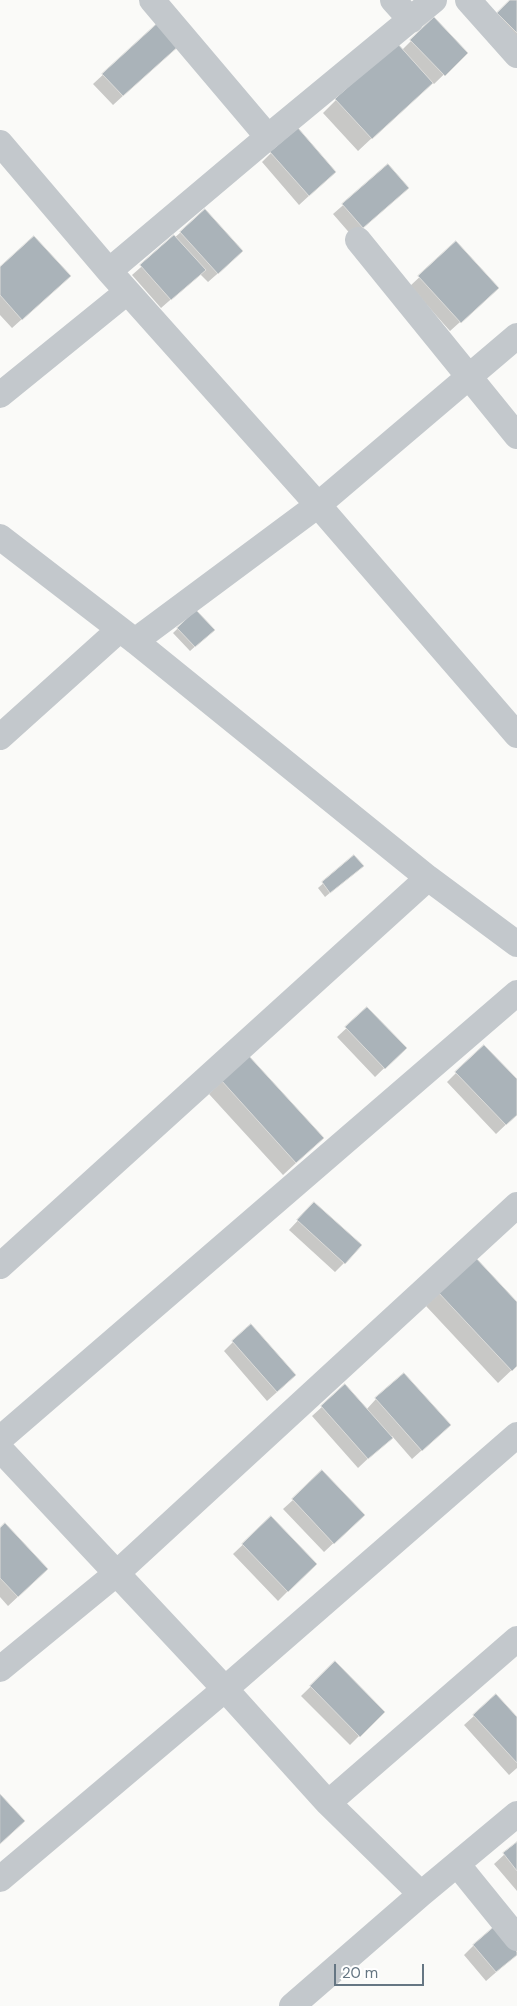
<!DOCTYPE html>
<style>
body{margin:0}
#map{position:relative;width:517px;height:2006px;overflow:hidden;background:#fafaf8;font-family:"DM Sans",sans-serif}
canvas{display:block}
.scale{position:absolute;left:334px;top:1964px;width:90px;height:22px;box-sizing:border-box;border:2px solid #657683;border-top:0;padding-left:6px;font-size:15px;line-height:18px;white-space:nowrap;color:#657683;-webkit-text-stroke:4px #fff;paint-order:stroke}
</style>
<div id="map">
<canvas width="517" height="2006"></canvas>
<div class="scale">20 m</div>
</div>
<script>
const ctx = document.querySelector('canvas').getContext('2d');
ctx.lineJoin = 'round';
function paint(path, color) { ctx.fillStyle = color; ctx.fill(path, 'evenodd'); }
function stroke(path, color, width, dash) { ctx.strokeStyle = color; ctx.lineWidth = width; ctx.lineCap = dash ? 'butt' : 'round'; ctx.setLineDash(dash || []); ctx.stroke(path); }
const shadow = new Path2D(`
 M511,0h6v41l-29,-17z
 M433,19l33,34 -32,31 -2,-2 -74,69 -35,-38 13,-13 66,-50z
 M160,22l10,31 -57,52 -20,-21z
 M271,153l64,19 -36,33 -37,-43z
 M388,166l19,22 -54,49 -20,-23z
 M181,232l51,29 -24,21 -8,-8 -39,34 -29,-33z
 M456,243l32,54 -38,34 -40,-45z
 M0,268l60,17 -48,43 -12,-13z
 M196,611l13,23 -19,17 -17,-18z
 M354,856l3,14 -32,27 -7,-9z
 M367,1009l38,39 -30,29 -38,-40z
 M456,1073l61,8v33l-21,20 -49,-52z
 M222,1081l87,70 -26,24 -74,-81z
 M305,1213l39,50 -9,9 -46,-42z
 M439,1293l78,11v61l-19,18 -72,-77z
 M233,1342l52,43 -18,16 -43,-50z
 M345,1386l21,24 10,-11 64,35 -28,25 -20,-23 -34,32 -46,-52z
 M293,1500l61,24 -30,28 -41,-43z
 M271,1518l44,46 -37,37 -45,-47z
 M0,1529l37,50 -29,27 -8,-9z
 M335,1663l48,49 -33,33 -49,-49z
 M496,1696l21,23v49l-8,7 -45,-50z
 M517,1843v48l-23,-27z
 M474,1945l43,9 -31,27 -22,-26z`);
const building = new Path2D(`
 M510,0h7v33l-20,-20z
 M434,17l34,36 -23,23 -35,-36z
 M160,21l21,23 -58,52 -21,-22z
 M397,43l36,40 -61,56 -37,-40z
 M298,128l38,44 -27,24 -39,-44z
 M388,164l21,24 -46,40 -21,-24z
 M205,209l38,42 -25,23 -38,-42z
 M174,235l32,35 -35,30 -31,-35z
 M34,236l37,40 -49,44 -22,-25v-28z
 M456,241l43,47 -38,35 -43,-47z
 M196,610l19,20 -20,17 -18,-19z
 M354,855l10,11 -34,27 -8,-11z
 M367,1007l40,41 -22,21 -40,-42z
 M484,1045l33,34v36l-11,10 -51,-53z
 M248,1055l76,83 -28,25 -75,-83z
 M314,1202l48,43 -17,19 -48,-44z
 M475,1257l42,45v64l-5,5 -74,-79z
 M251,1324l45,51 -19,17 -45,-51z
 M404,1373l47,52 -29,26 -47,-53z
 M345,1384l48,54 -25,21 -47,-53z
 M322,1470l43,45 -31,29 -42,-45z
 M271,1516l46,48 -29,28 -46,-48z
 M5,1523l43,46 -30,28 -18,-19v-50z
 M335,1661l50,51 -25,25 -50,-51z
 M496,1694l21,23v46l-44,-48z
 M0,1794l25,27 -25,23z
 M517,1842v29l-14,-18z
 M495,1926l22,26v3l-21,17 -23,-27z`);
const street = new Path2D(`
 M152,0l116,137
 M393,0l18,20
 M468,0l49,55
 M0,143l109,128 209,234 199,230
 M358,240l159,196
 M109,271l159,-134 166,-137
 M0,395l127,-103
 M0,537l135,104 293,237 89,66
 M135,641l183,-136 199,-169
 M0,737l119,-107
 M0,1266l428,-388
 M0,1439l517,-446
 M0,1449l225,240 103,114 93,91
 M0,1669l117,-96 400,-368
 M328,1803l189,-164
 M457,1864l60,74
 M0,1879l225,-190 292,-254
 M292,2006l129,-112 96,-80`);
paint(shadow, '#0003');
paint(building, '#aab3b9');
stroke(building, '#dcdcda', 1);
stroke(street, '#c3c8cc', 26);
</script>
